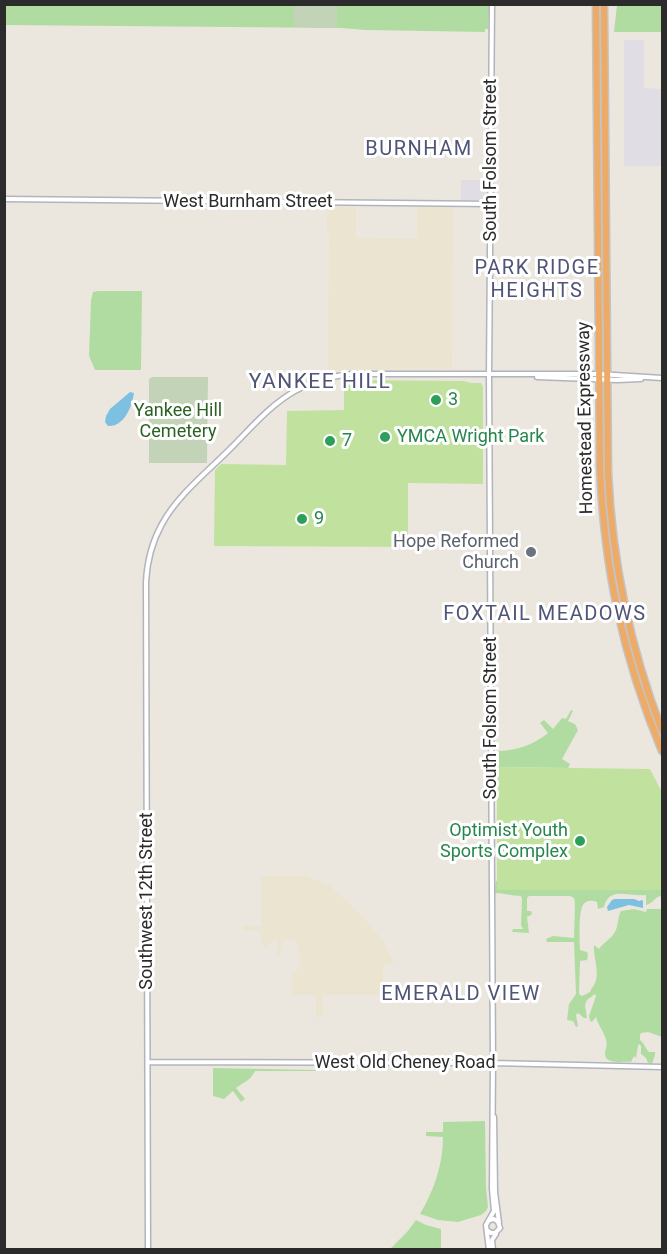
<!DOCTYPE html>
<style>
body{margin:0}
#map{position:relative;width:667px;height:1254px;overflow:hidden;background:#ebe7df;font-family:Roboto,sans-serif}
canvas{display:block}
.frame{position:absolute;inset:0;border:6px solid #2b2b2b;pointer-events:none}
</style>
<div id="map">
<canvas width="667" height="1254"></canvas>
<div class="frame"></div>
</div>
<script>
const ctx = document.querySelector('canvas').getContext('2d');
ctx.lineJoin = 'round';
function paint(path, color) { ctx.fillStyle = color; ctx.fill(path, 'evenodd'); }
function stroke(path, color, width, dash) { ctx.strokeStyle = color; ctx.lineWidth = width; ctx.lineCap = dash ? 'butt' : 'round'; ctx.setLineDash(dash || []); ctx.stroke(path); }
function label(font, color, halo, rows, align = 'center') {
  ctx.font = font + ' Roboto,sans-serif'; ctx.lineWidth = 6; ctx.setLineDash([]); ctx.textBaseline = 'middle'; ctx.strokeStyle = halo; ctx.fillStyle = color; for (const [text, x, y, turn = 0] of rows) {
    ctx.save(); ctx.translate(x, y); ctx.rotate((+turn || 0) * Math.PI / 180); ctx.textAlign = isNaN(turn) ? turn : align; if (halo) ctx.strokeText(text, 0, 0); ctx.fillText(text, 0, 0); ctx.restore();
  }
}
const industrial = new Path2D(`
 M624,40h20v48l18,1v77h-38z
 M461,180h27v20h-27z`);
const education = new Path2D(`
 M327,207h29v31l61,1v-32h36l-1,162 -124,1 1,-136 -2,-1z
 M261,876h44l24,9 28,26 25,28 12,24 -11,1v31h-60v22h-7v-22h-25l1,-19 6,-7 3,-10 -2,-12 -4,-6 -7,-2 -6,1 -1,15h-4v-15l-6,3 -5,5 -5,-4v-13l-18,-1v-4h18z`);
const green = new Path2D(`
 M5,4l484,1 -1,24h-3v3l-120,-2 -24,-2 -336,-3z
 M617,5h45v27h-48z
 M98,291h44l-1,78 -1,1h-45l-6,-14 2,-56 2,-8z
 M661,460h1v206v-2z
 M571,710l2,1 -5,10 7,3 3,6 -16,29 8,5 -2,4 -70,-1 1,-16c19,-1 34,-6 49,-18l-8,-10 4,-3 9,9 9,-11 4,1z
 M499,880l163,5v13l-2,-2c-6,2 -8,8 -14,9v-10c-17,2 -37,-9 -42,12l-6,2 -1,-7c-5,-2 -11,-2 -14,3 -5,9 -3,34 -3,45l7,2 1,3 -1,5 -7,1 -1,33 3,2 8,-4c1,-4 4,-6 5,-9 5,-10 -2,-27 -1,-38l5,4c4,-6 10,-9 14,-14 6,-7 4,-17 8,-24l13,-2 12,3 1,-3h15v128l-14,-5 -7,1 -1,2v5c5,4 5,8 9,12h6v3l-3,9 -4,-1 -2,-5 -5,-4v-8l-2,-2 -1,2 -2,12 -2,-2 -3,6c-8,-1 -26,3 -26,-8 0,-5 3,-9 1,-14 -2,-8 -8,-15 -10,-23l-4,5 -2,-1 -1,-5 7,-20 -1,-2 -8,6 -2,5 2,13h-3l-6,-5 -2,2 2,11 -2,1 -3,-6 -6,-1 2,-16 7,-10 -2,-52h-27l-1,-3 7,-3 21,2 1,-35 -1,-5 -4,-2h-41l-2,2v13h4l1,2 -1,2 -4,2 2,16 -15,-1h-2l1,-3h10l-2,-4 1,-26 -1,-3c-9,0 -17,-3 -26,-3l1,-12z
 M213,1068l102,2 2,1h-62c-5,10 -10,10 -19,17l9,11 -4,3 -8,-11 -9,8 -11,-3z
 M485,1121l1,67 2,19 -2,4 -5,4 -23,7 -20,-2 -18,-6c14,-24 23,-49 23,-77l-17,-1v-4h17v-10z
 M416,1220l10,5 15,4v20h-51l17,-17z`);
const cemetery = new Path2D(`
 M294,5h43v23l-43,-1z
 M152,377h56l-1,86h-58v-84z`);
const pitch = new Path2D(`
 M344,380l120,1 7,2h10l2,4v97l-75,-1v64l-194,-1 1,-76 6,-6 65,1 1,-54 57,-1z
 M497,767l153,2 12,23v98h-165z`);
const water = new Path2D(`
 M130,392l4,1c-2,14 -10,34 -26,33l-3,-4 1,-6 4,-7z
 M615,899h19l5,2 3,-1 1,1v7l-14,-3 -21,6 -1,-4 5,-7z`);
const stream = new Path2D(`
 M7,4h2`);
const secondary = new Path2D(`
 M4,199l487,5
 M537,377l80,3 24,-1
 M148,1062l345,1 169,4
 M494,1117l1,75 4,31
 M488,1231l3,2h4l5,-5 -2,-6 -4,-3 -4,1
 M148,1250l-2,-668c1,-20 6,-40 16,-58 16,-29 44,-51 68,-75 20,-20 40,-44 65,-58 17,-10 36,-15 57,-17h247l63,4
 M489,1250l-3,-25 8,-14 -2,-22 1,-126 -4,-688 3,-371
 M493,1250l-1,-10 4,-6`);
const highway = new Path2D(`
 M596,4l4,462c4,102 23,191 62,285
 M604,4l4,469c4,89 22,175 54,258`);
const markers = [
 [436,400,6,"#2e9e5b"],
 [385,437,6,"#2e9e5b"],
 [330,441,6,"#2e9e5b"],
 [302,519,6,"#2e9e5b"],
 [531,552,6,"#6b7280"],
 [580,841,6,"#2e9e5b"]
];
const streetNames = [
 ["South Folsom Street",491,160,-90],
 ["West Burnham Street",248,202],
 ["Homestead Expressway",586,418,-91],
 ["South Folsom Street",491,718,-90],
 ["Southwest 12th Street",147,901,-90],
 ["West Old Cheney Road",405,1063]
];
const leisureNames = [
 ["3",448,400],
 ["YMCA Wright Park",397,437],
 ["7",342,441],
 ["9",314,519],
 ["Optimist Youth",568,831,"right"],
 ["Sports Complex",568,852,"right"]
];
const parkNames = [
 ["Yankee Hill",178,411],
 ["Cemetery",178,432]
];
const worshipNames = [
 ["Hope Reformed",519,542],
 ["Church",519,563]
];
const neighbourhoodNames = [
 ["BURNHAM",419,150],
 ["PARK RIDGE",537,269],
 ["HEIGHTS",537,292],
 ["FOXTAIL MEADOWS",545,615],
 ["EMERALD VIEW",461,995]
];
const quarterNames = [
 ["YANKEE HILL",320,383]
];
paint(industrial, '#e0dee4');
paint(education, '#ebe4d0');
paint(green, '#b1dca1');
paint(cemetery, '#c3d3b8');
paint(pitch, '#c1e29e');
paint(water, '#7dc0e2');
stroke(stream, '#7dc0e2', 1.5);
stroke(secondary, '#b2b4bd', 7);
stroke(highway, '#c4c4c4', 9);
stroke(secondary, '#fff', 4);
stroke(highway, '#eeaa67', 6);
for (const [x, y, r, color] of markers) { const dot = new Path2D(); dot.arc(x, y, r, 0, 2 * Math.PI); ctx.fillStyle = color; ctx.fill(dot); stroke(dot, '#fff', 2); }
label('18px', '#2b2b2b', '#fff', streetNames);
label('18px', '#27864d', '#fff', leisureNames, 'left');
label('18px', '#2b6122', '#fff', parkNames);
label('18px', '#5b616d', '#fff', worshipNames, 'right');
ctx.letterSpacing = '1.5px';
label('20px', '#505477', '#fff', neighbourhoodNames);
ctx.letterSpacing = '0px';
ctx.letterSpacing = '1.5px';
label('21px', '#505477', '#fff', quarterNames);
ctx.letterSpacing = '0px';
</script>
